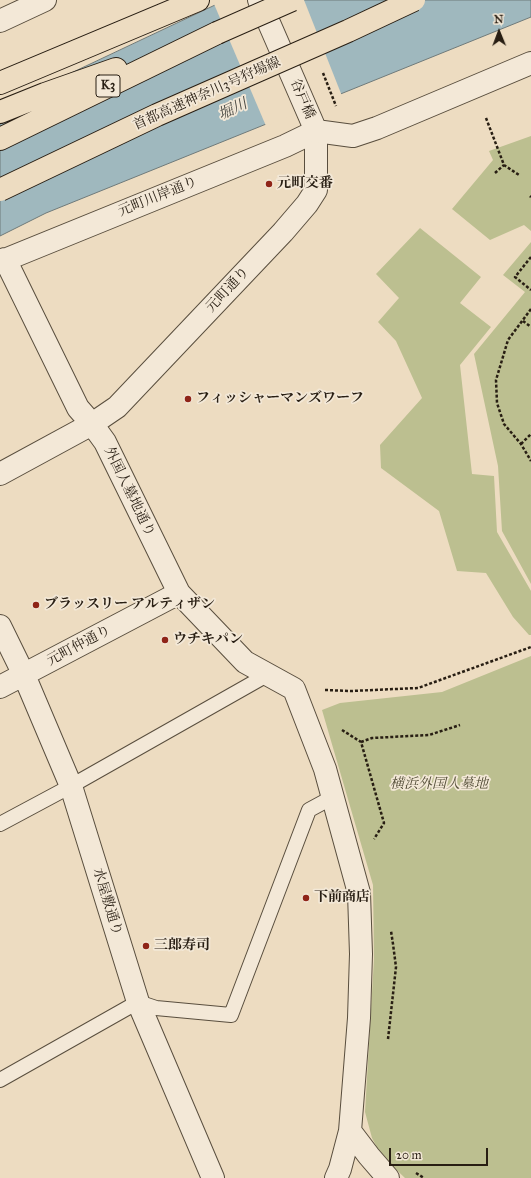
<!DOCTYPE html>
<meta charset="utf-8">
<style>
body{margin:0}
#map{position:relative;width:531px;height:1178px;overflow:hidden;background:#eddcc1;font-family:"IM FELL Great Primer",serif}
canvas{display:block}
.north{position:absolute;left:479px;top:12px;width:40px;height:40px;-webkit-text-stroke:3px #f3e8d7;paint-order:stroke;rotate:359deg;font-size:11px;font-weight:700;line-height:16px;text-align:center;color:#281e13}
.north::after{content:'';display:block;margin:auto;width:14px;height:18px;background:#281e13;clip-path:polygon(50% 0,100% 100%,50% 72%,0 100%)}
.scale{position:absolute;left:389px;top:1148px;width:99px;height:18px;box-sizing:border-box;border:2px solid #281e13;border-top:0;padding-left:5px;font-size:12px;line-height:14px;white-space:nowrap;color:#281e13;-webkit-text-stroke:3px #f3e8d7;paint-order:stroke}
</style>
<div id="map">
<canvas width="531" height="1178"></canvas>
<div class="north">N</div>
<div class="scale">20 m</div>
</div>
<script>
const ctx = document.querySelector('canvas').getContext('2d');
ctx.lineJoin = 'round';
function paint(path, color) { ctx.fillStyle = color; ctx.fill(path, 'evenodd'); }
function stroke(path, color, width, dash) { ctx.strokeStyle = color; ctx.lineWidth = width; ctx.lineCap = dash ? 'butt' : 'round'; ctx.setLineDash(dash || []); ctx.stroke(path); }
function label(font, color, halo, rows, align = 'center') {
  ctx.font = font + ' "IM FELL Great Primer","Noto Serif JP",serif'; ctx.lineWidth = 3.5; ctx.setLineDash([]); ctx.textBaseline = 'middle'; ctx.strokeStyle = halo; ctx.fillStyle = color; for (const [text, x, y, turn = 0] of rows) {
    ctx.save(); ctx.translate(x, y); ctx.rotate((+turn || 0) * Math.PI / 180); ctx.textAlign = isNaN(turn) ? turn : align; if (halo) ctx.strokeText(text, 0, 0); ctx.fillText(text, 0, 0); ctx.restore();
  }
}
const green = new Path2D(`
 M531,136v95l-7,-6 -34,15 -38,-31 41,-49 -4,-9z
 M420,228l61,49 -21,26 31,24 -31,38 12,109 22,2 3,56 34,59v44h-2l-16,-18 -27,-44 -29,-2 -18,-60 -58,-43 -1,-23 42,-47 -26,-57 -18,-19 21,-24 -23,-24z
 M531,242v342l-29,-53 -4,-65 -24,-112 51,-62 -22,-17z
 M531,656v522h-126l-24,-23 -9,-17 -7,-26 9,-153 -1,-74 -51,-175 18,-7 102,-11z`);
const water = new Path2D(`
 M226,0h305v17l-485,196 -46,23v-129z`);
const pier = new Path2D(`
 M221,0h83l38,96 -76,30 -52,-122z`);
const path = new Path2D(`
 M486,118l18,47 15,10
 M495,173l9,-8
 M530,196l1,1
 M531,257l-16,20 16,13
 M531,309l-23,31 -12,40 1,23 7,21 17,20 10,17
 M523,321l8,6
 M521,444l10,-10
 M325,690l26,1 67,-3 113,-41
 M342,730l19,12 23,81 -10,16
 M361,742l11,-4 57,-3 31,-10
 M388,1039l8,-72 -3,-23 -2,-13
 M416,1173l8,5`);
const service = new Path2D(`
 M0,824l71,-38 196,-111
 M0,1080l138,-78 18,6 75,7 78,-205 24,-13`);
const minor = new Path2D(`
 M5,259l73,149 14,16 13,18 74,151 66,69 49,27 31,80 34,124 2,61 -2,64 -9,113 -10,38 -4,9
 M0,262l285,-116 31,-15v59l-9,14 -24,28 -166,175 -25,17 -92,50
 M0,626l24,49 47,111 67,216 75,176
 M0,687l179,-94
 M350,1131l19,25 19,22`);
const tertiary = new Path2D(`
 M259,0l57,131 37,5 24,-8 154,-65
 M0,21l45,-21`);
const motorway = new Path2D(`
 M0,83l198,-83
 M0,112l45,-18 71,-25
 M0,139l217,-106`);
const pathBridge = new Path2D(`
 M323,73l13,33`);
const motorwayBridge = new Path2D(`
 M217,33l75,-33
 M0,190l157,-75 191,-84 66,-31`);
const markers = [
 [269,184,4,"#8f2418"],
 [188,399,4,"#8f2418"],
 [36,605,4,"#8f2418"],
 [165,640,4,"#8f2418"],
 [306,898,4,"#8f2418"],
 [146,946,4,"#8f2418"]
];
const shields = [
 [108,86,24]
];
const shieldNames = [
 ["K3",108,86]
];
const streetNames = [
 ["首都高速神奈川3号狩場線",207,94,-24],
 ["谷戸橋",302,99,67],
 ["元町川岸通り",158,197,-22],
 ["元町通り",228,290,-47],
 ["外国人墓地通り",129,492,64],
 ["元町仲通り",79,646,-28],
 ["水屋敷通り",107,902,73]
];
const poiNames = [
 ["元町交番",277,184],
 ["フィッシャーマンズワーフ",196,399],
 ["ブラッスリー アルティザン",44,605],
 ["ウチキパン",173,640],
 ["下前商店",314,898],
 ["三郎寿司",154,946]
];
const parkNames = [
 ["横浜外国人墓地",439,785]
];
const waterNames = [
 ["堀川",233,110,-25]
];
paint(green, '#bcbf90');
paint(water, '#9fb8be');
stroke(water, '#6f7a7a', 1);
paint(pier, '#eddcc1');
stroke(service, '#594e3e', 16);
stroke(minor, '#594e3e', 24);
stroke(tertiary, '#594e3e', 24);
stroke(motorway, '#281e13', 24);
stroke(path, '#281e13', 2.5, [3, 2]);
stroke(service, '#f3e8d7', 14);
stroke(minor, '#f3e8d7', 22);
stroke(tertiary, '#f3e8d7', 22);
stroke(motorway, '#eddcc1', 22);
stroke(motorwayBridge, '#281e13', 24, []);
stroke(pathBridge, '#281e13', 2.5, [3, 2]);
stroke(motorwayBridge, '#eddcc1', 22);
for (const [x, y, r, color] of markers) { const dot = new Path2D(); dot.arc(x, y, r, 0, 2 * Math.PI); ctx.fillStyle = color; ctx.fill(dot); stroke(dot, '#f3e8d7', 1.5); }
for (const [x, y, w] of shields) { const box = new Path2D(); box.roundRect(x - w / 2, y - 11, w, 22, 3); ctx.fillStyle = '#f3e8d7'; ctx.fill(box); stroke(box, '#281e13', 1); }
label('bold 13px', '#281e13', null, shieldNames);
label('14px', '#281e13', '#f3e8d7', streetNames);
label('bold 14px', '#281e13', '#f3e8d7', poiNames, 'left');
label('italic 14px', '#544e38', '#f3e8d7', parkNames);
label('italic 15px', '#4c4c46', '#f3e8d7', waterNames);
</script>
